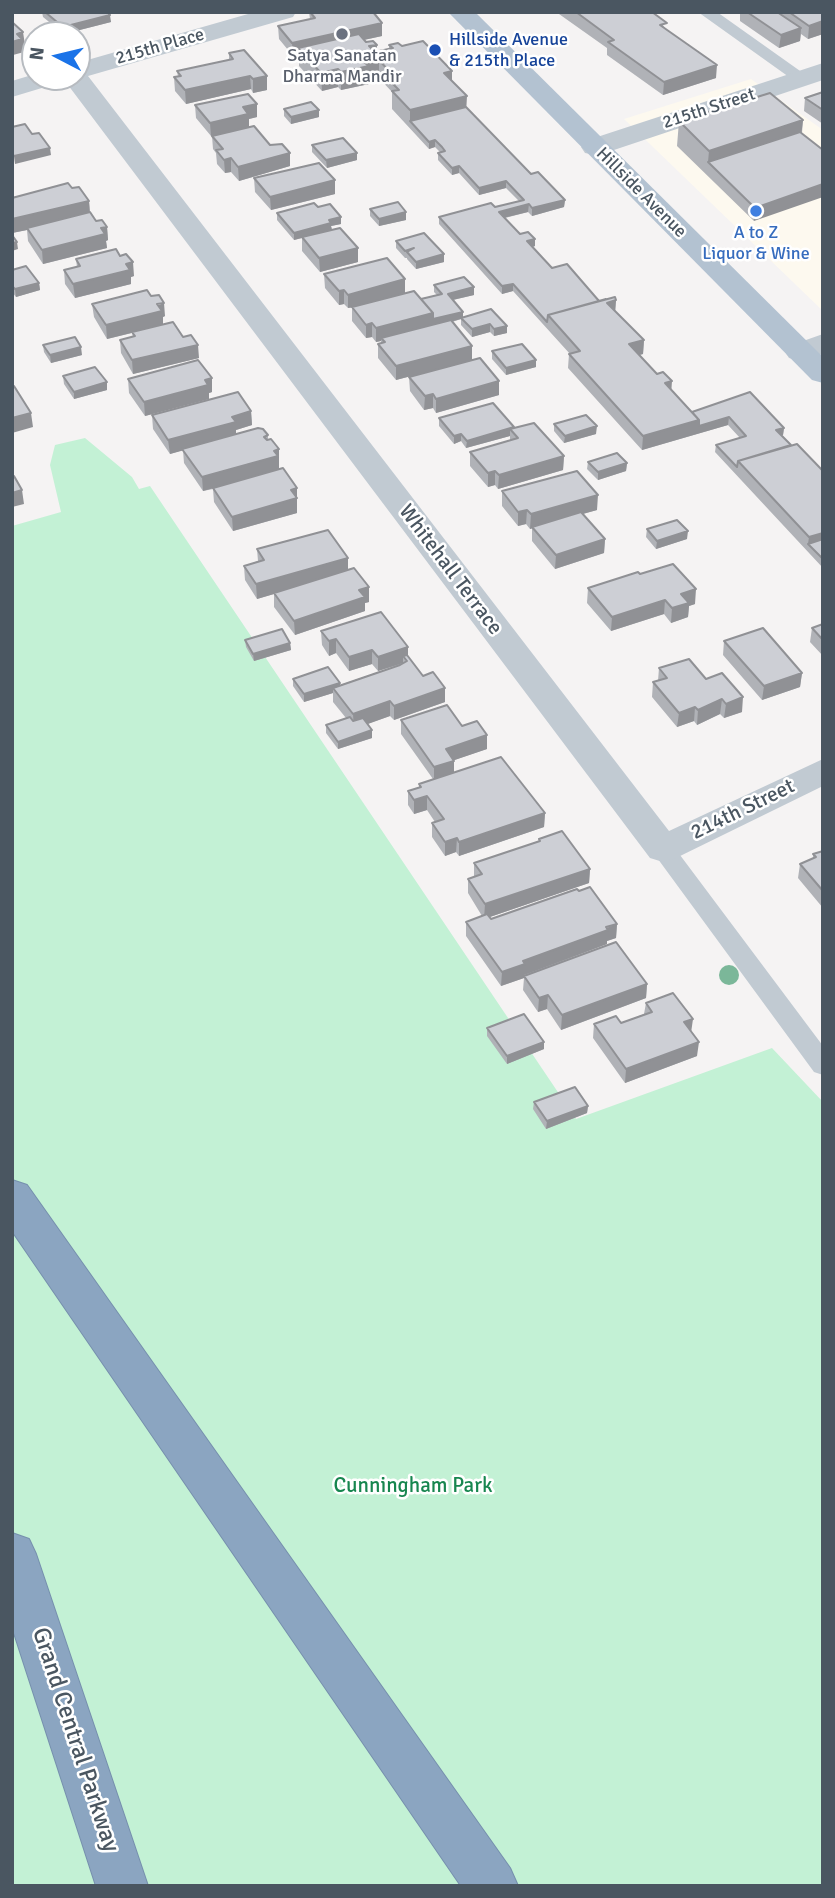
<!DOCTYPE html>
<style>
body{margin:0}
#map{position:relative;width:835px;height:1898px;overflow:hidden;background:#f5f3f3;font-family:Signika,sans-serif}
canvas{display:block}
.frame{position:absolute;inset:0;border:14px solid #4a5661;pointer-events:none}
.north{position:absolute;left:21px;top:21px;width:70px;height:70px;box-sizing:border-box;background:#fff;border:2px solid #b7bbc0;border-radius:50%;rotate:277deg;font-size:19px;font-weight:700;line-height:28px;text-align:center;color:#4a5661}
.north::after{content:'';display:block;margin:auto;width:24px;height:32px;background:#1a73e8;clip-path:polygon(50% 0,100% 100%,50% 72%,0 100%)}
</style>
<div id="map">
<canvas width="835" height="1898"></canvas>
<div class="frame"></div>
<div class="north">N</div>
</div>
<script>
const ctx = document.querySelector('canvas').getContext('2d');
ctx.lineJoin = 'round';
function paint(path, color) { ctx.fillStyle = color; ctx.fill(path, 'evenodd'); }
function stroke(path, color, width, dash) { ctx.strokeStyle = color; ctx.lineWidth = width; ctx.lineCap = dash ? 'butt' : 'round'; ctx.setLineDash(dash || []); ctx.stroke(path); }
function label(font, color, halo, rows, align = 'center') {
  ctx.font = font + ' Signika,sans-serif'; ctx.lineWidth = 5; ctx.setLineDash([]); ctx.textBaseline = 'middle'; ctx.strokeStyle = halo; ctx.fillStyle = color; for (const [text, x, y, turn = 0] of rows) {
    ctx.save(); ctx.translate(x, y); ctx.rotate((+turn || 0) * Math.PI / 180); ctx.textAlign = isNaN(turn) ? turn : align; if (halo) ctx.strokeText(text, 0, 0); ctx.fillText(text, 0, 0); ctx.restore();
  }
}
const commercial = new Path2D(`
 M751,79l72,51v181l-199,-192z`);
const green = new Path2D(`
 M85,438l47,39 7,12 11,-3 426,633 196,-71 51,54v784h-811v-1360l49,-14 -11,-47 5,-20z`);
const service = new Path2D(`
 M698,12h19l93,66 -8,5 -6,-1z
 M663,841l8,2 152,203v29l-9,-3 -159,-217 -4,-6 4,-6z`);
const minor = new Path2D(`
 M255,12h41l-3,5 -205,59 581,755 154,-72v27l-147,72 -13,4 -13,-4 -585,-777 -53,16v-16l23,-7v3h42v-14z
 M823,63v17l-218,73 -10,2 -10,-2 -4,-6 4,-6z
 M823,334v20l-23,7 -11,-3 -4,-6 4,-6z`);
const primary = new Path2D(`
 M448,12h27l348,345v26l-11,-3z`);
const motorway = new Path2D(`
 M12,1180l15,5 483,683 8,18h-57l-449,-655z
 M12,1533l17,6 7,15 112,332h-52l-84,-259z`);
const trees = [
 [729,975]
];
const wall = new Path2D(`
 M42,12h65l4,10 -47,12 -21,-17z
 M309,12h64l9,11v13l-18,4 13,12 12,-3v-4l13,1 50,35 14,26 65,67 34,26 -1,7 -32,9 -4,-4 -23,6 15,16 15,5v7l-3,1 20,21 47,33 17,-1 -1,11 29,29 -1,14 -4,1 53,57 92,16 -1,7h-1l9,10 32,26v97l-108,-116 1,-7 24,-7 -12,-13 -86,25 -74,-82 1,-14h1l-57,-63 -11,3 -63,-70v-7l56,-10 24,-6 -13,-13 -27,7 -20,-22 -7,2 -14,-15v-7l2,-1 -5,-5 -6,2 -37,-40v-17l-13,-14 -10,2v4l-28,6 -3,-3 -16,4 -23,-25v-11l-6,1 -14,-17 -1,-13 32,-7z
 M559,12h93l14,17 50,49 -53,17 -56,-40v-7l-48,-34z
 M740,12h83v22l-15,5 -7,-5 -1,7 -21,7 -39,-27z
 M229,53l38,37 -14,3 -2,-4 -65,15 -11,-13 -1,-14h4l-1,-6 52,-11z
 M823,92v32l-19,-13 1,-13z
 M195,105l62,12 -8,2v8l21,18 20,21 -51,15 -8,-9 -6,1 -8,-9 -1,-11 -3,-4 -1,-13h-1l-15,-18z
 M284,109l35,1v7l-28,7 -7,-8z
 M803,120l-1,13 -48,88 -77,-75 2,-25z
 M312,145l45,15 -30,8 -15,-16z
 M254,178l81,2v14l-64,16 -16,-18z
 M72,188l17,13 1,12 6,8 11,6 1,13 -2,1 1,7 -64,16 -15,-23 -1,-11 -15,3 1,-36z
 M318,207l23,10v7l-10,2 1,4 26,32 -38,10 -18,-21v-13l-8,2 -17,-20v-7z
 M370,209l36,11 -27,6 -9,-10z
 M396,241l48,13v8l-28,7 -9,-10v-1h-2l-9,-10z
 M76,259l58,17 -3,1v7l-56,14 -10,-14 -1,-14 13,-3z
 M12,270l27,13 1,7 -24,7 -4,-5z
 M324,274l81,5v14l16,6 16,-4 -3,-3v-7l40,2v8l-21,5 10,17 44,9v7l-13,3 -4,-4 -18,5 -11,-12v-6l-9,3 20,24v14l-76,20 -18,-22v-14l3,-1v-2l-5,1 -4,-5 -6,1 -14,-17v-13h-4l-4,-4 -5,1 -14,-17z
 M92,304l73,12 -2,1v8l20,12 16,21 -66,16 -12,-21 -1,-13 13,-3 -1,-4 -25,6 -13,-22z
 M43,345l39,10 -31,8 -7,-11z
 M492,351l44,16 -30,8 -14,-16z
 M63,376l44,6v8l-33,9 -10,-15z
 M409,377l90,4v14l-63,18 -3,-5 -9,2 -14,-19z
 M212,378v14l-3,1v6l-64,17 -16,-23 -1,-14z
 M251,411l1,14 -16,5v4l32,1v5l11,9v21l18,18v25l-64,18 -19,-29 -1,-13 -10,2 -19,-28 -1,-13 -13,4 -17,-25 -1,-14z
 M439,418l75,10 50,28 -1,14 -65,19 -3,-4 -7,2 -18,-21v-14l40,-12v-4l-44,12 -5,-7 -7,3 -15,-18z
 M554,424l42,10 -32,9 -10,-12z
 M588,462l39,1 -1,8 -28,9 -11,-11z
 M502,491l95,19 -15,4 23,25 -1,14 -49,16 -23,-28v-13l-2,1 -4,-5 -8,2 -16,-20z
 M647,529l40,10 -31,10 -10,-12z
 M257,549l91,21 21,32 -4,1v8l-70,24 -21,-28v-13l-17,5 -12,-19 -1,-14 14,-5z
 M640,574l55,30 -6,2 -1,11 -17,6 -7,-9 -53,17 -24,-28 1,-15z
 M823,624v32l-13,-14 2,-14z
 M321,631l87,16v9l15,20 22,12v14l-51,18 -4,-4 -23,8 5,6v8l-34,11 -12,-16v-8l20,-7 -13,-16v-9l-29,9 -11,-16v-7l47,6 62,-21 -24,7 -6,-7 -23,7 -13,-18 -7,3 -7,-11z
 M245,640l45,3 1,7 -37,11 -8,-14z
 M724,641l78,32 -2,14 -38,13 -39,-45z
 M659,668l47,11 36,33 -18,6 -4,-4 -23,11 -3,-4 -17,6 -25,-30 1,-15 5,-1z
 M401,720l61,6 25,23 -33,11v12l91,41 -1,14 -85,29 -3,-4 -11,4 -13,-19v-14l3,-1 -8,-12 -13,4 -6,-9v-14l11,-3v-4l14,-5 -32,-45z
 M539,839l51,30 -1,14 -99,34 1,2 88,-28 38,33 -1,14 -9,3v3l-83,32 123,8 -1,14 -85,32 -14,-21 -9,3 -15,-22 1,-12 -23,8 -35,-50v-14l16,-6 -14,-23v-14l6,-2v-14l65,-22z
 M823,851v57l-25,-30 2,-14 13,-5v-5z
 M646,1003l45,29 6,24 -72,27 -32,-45 1,-14 27,-1 23,-9z
 M487,1028l57,14v7l-37,15 -20,-28z
 M534,1102l54,4 -1,7 -41,16 -13,-20z`);
const shadedWall = new Path2D(`
 M110,15l1,7 -47,12 -1,-7z
 M823,21v13l-15,5 1,-13z
 M382,23v13l-79,17 -5,-5 1,7 -6,1 -1,-13z
 M801,28l-1,13 -21,7 2,-13z
 M23,32l2,13 -2,1 1,6 -11,3 -1,-13 5,-8z
 M377,45v15h2v18l-10,2v4l-28,6v-18l28,-26z
 M717,65l-1,13 -53,17 1,-13z
 M338,69v18l-16,4 -1,-18z
 M452,71v18l-8,-16z
 M250,76l1,13 -65,15 -1,-14z
 M267,76v14l-14,3v-14z
 M467,96l-1,18 -56,7v7v-18z
 M257,104v13l-8,2v8l-38,9 -1,-13 33,-16z
 M319,110v7l-28,7v-7z
 M803,120l-3,25 -92,17 1,-11z
 M435,140v7l-6,2v-7z
 M50,148l1,7 -36,9 -1,-8z
 M290,153v13l-51,15 -1,-14z
 M357,153v7l-30,8 -1,-8z
 M231,158v14l-6,1 -1,-13z
 M459,166v7l-7,2v-7z
 M335,180v14l-64,16 -1,-13z
 M506,181v7l-27,7v-7z
 M823,184v13l-69,24 1,-13z
 M565,200l-1,7 -32,9v-8z
 M89,201l1,14 -63,13v2l-15,3v-14z
 M529,204l-1,8 -29,7v-7z
 M406,212v8l-27,6v-7z
 M341,217v7l-10,2 1,4 -38,10v-7l35,-13z
 M107,227l1,13 -2,1 1,7 -64,16 -1,-14z
 M535,239v7l-8,3v-8z
 M17,242l1,7 -6,2v-8z
 M358,248v14l-38,10 -1,-14z
 M444,254v8l-28,7v-7z
 M133,262l1,14 -3,1v7l-56,14 -2,-14z
 M405,279v14l-57,15v-13z
 M39,283l1,7 -24,7 -1,-8z
 M513,284v7l-11,3v-8z
 M474,287v8l-26,6v-7z
 M344,290v14l-5,1v-14z
 M616,300l-1,14 -8,-11z
 M164,303l1,13 -2,1v8l-56,14 -1,-14z
 M463,312v7l-2,-1v1l-78,21 -2,-2v3l-5,1v-14l57,-15z
 M372,323v14l-6,1v-13z
 M490,324v8l-18,5v-8z
 M507,326v7l-13,3v-7z
 M644,340l-1,14 -15,4 1,-14z
 M198,345l1,13 -66,16 -1,-14z
 M472,346v14l-76,20v-14z
 M81,347l1,8 -31,8 -1,-8z
 M536,360v7l-30,8v-7z
 M212,378v14l-3,1v6l-64,17 -1,-14z
 M499,381v14l-63,18v-14z
 M672,381l-1,14 -6,-12z
 M107,382v8l-33,9v-7z
 M433,394v14l-9,2 1,-14z
 M251,411l1,14 -16,5v6l-66,18 -2,-14 64,-23z
 M31,413l2,14 -21,6v-15z
 M729,417l-1,8 -86,25 1,-14 56,-16z
 M597,426l-1,8 -32,9 1,-7z
 M514,427l-4,2v7l-44,12 1,-7z
 M784,428l-1,7 -7,2v-7z
 M461,434v7l-7,3v-8z
 M279,449v21l-76,21 -1,-14z
 M564,456l-1,14 -65,19 1,-14z
 M627,463l-1,8 -28,9v-8z
 M495,471v14l-7,2v-14z
 M297,488v25l-64,18 -1,-14z
 M22,490l2,14 -12,3v-14z
 M598,495l-1,15 -67,19 1,-15z
 M527,510l-1,14 -8,2v-14z
 M688,531l-1,8 -31,10 1,-8z
 M823,533v13l-15,-2 -1,7 2,-14z
 M605,539l-1,14 -49,16 1,-14z
 M348,558v14l-91,27 -1,-15z
 M369,587v15l-4,1v8l-70,24 -1,-14 65,-31z
 M696,589l-1,15 -6,2 -1,11 -17,6 1,-15 9,-14z
 M665,600l-1,14 -53,17 1,-14z
 M336,639v14l-7,3v-15z
 M290,643l1,7 -37,11 -1,-7z
 M408,647v15l-5,-6v7l-25,8v-14z
 M372,650v14l-23,7v-14z
 M802,673l-2,14 -38,13 2,-14z
 M340,683v7l-7,-2v5l-29,9v-8z
 M445,688v14l-51,18v-14z
 M743,697l-1,15 -18,6 2,-14z
 M722,699l-2,15 -23,11 1,-15z
 M390,701v15l-36,13 -1,-15z
 M695,707l-1,14 -17,6 2,-14z
 M372,730v8l-34,11v-7z
 M487,735v14l-41,14v-14z
 M454,761v14l-20,6v-14z
 M427,796v14l-13,4v-14z
 M545,813l-1,14 -85,29v-14z
 M457,838l-1,14 -11,4v-14z
 M590,869l-1,14 -105,36 1,-15z
 M617,924l-1,14 -9,3v3l-83,31v3l-23,8 1,-14 21,-11z
 M647,984l-1,14 -85,32 1,-15z
 M548,995l-1,14 -9,3 1,-14z
 M693,1019l-2,14 -7,-11z
 M544,1042v7l-37,15v-8z
 M699,1042l-2,14 -72,27 1,-14z
 M588,1106l-1,7 -41,16 1,-8z`);
const building = new Path2D(`
 M45,12h62l3,3 -47,12z
 M310,12h63l9,11 -90,20 -14,-17 37,-8z
 M576,12h76l15,11 -7,2 57,40 -53,17 -56,-40 6,-2z
 M747,12h30l24,16 -20,7z
 M789,12h31l3,2v7l-14,5z
 M12,22l11,10 -6,2 5,5 -10,3z
 M359,34l7,8 7,-1 4,4 -8,1 6,6 18,-4 -4,-3 9,-2 4,3 21,-5 29,30 -8,2 23,23 -57,14 -18,-19 7,-1 -6,-6 6,-2 -20,-22 -14,3 4,3 -28,6 -3,-3 -17,4 -23,-25z
 M244,50l23,26 -14,3 -3,-3 -65,14 -11,-13 7,-1 -4,-5 56,-12 -4,-6z
 M823,92v18l-18,-12z
 M770,93l33,27 -94,31 -30,-30z
 M248,94l9,10 -14,3 5,7 -38,9 -15,-18z
 M311,102l8,8 -28,7 -7,-8z
 M466,107l65,67 7,-2 27,28 -33,8 -3,-4 -30,8 21,22 8,-2 7,7 -8,2 25,27 15,-4 32,37 7,-2 -58,16 -1,7 -34,-38 -11,2 -63,-69 52,-14 4,4 29,-7 -18,-19 -27,7 -20,-22 -7,2 -14,-15 7,-2 -3,-4 -7,-7 -6,2 -19,-21z
 M25,124l7,10 7,-1 11,15 -36,8 -2,-2v-27z
 M254,126l16,19 12,-1 8,9 -52,14 -7,-9 -7,2 -8,-10 7,-1 -11,-13z
 M800,132l23,18v34l-68,24 -47,-46z
 M343,138l14,15 -31,7 -14,-15z
 M319,163l16,17 -65,17 -16,-19z
 M68,183l4,5 7,-1 10,14 -77,18v-21z
 M398,202l8,10 -27,7 -9,-10z
 M314,203l4,4 12,-3 11,13 -12,3 2,3 -37,10 -17,-20z
 M90,212l6,9 6,-1 5,7 -6,1 4,6 -63,16 -15,-22z
 M340,228l18,20 -39,10 -17,-21z
 M424,233l20,21 -28,8 -9,-10 7,-4 -9,3 -9,-10z
 M12,235l5,7 -5,1z
 M116,249l4,7 6,-2 7,8 -7,2 4,6 -57,14 -9,-14 16,-4 -4,-7z
 M387,258l18,21 -57,16 -4,-5 -5,1 -15,-17z
 M26,266l13,17 -24,6 -3,-3v-16z
 M464,277l10,10 -26,7 15,18 -30,7v-6l-12,-14 21,-5 -8,-9z
 M147,290l4,6 8,-1 5,8 -7,1 5,7 -56,14 -14,-21z
 M414,291l19,22 -57,15 -4,-5 -6,2 -14,-18z
 M615,297l1,3 -9,3 37,37 -15,4 28,30 6,-2 9,9 -7,2 34,37 -56,16 -74,-82 11,-3 -32,-36z
 M491,309l16,17 -13,3 -4,-5 -18,5 -11,-11z
 M451,320l21,26 -76,20 -18,-22 7,-2 -4,-4z
 M173,322l10,15 8,-2 7,10 -66,15 -12,-20 15,-4 -3,-4z
 M75,337l6,10 -31,8 -7,-10z
 M522,344l14,16 -30,8 -14,-17z
 M480,358l19,23 -63,18 -3,-5 -8,2 -16,-19z
 M198,360l14,18 -7,2 3,5 -64,17 -16,-23z
 M95,367l12,15 -33,10 -11,-16z
 M14,386l17,27 -19,5v-31z
 M238,392l13,19 -19,6 4,5 -68,18 -16,-25z
 M750,392l34,36 -8,2 15,15 -53,16 -1,6 -21,-22 30,-9 -17,-19 -30,9v-6l-7,-8z
 M493,403l21,24 -47,14 -6,-7 -7,2 -15,-18z
 M586,415l11,11 -32,10 -11,-12z
 M534,423l30,33 -65,19 -4,-4 -7,2 -18,-21 48,-14 -8,-9z
 M258,428l5,1 5,6 -4,2 3,3 4,-1 8,10 -5,2 4,5 -76,21 -20,-28z
 M797,444l26,27v62l-14,4 -71,-76z
 M617,453l10,10 -29,9 -10,-10z
 M283,468l14,20 -6,2 6,8 -65,19 -19,-29z
 M577,471l21,24 -67,19 -4,-4 -9,2 -16,-21z
 M14,476l8,14 -10,3v-16z
 M581,512l24,27 -49,16 -24,-28z
 M677,520l11,11 -31,10 -10,-12z
 M328,530l20,28 -92,26 -12,-18 20,-6 -7,-11z
 M823,539v20l-15,-15z
 M673,564l23,25 -15,5 8,9 -17,5 -7,-8 -53,17 -24,-29 50,-16 2,2z
 M354,568l15,19 -10,3 6,7 -71,24 -20,-28z
 M381,612l27,35 -30,10 -6,-7 -23,7 -13,-18 -7,2 -8,-10z
 M823,624v16l-11,-12z
 M763,628l39,45 -38,13 -40,-45z
 M282,629l8,14 -37,11 -8,-14z
 M407,655l16,21 10,-4 12,16 -51,18 -4,-5 -37,13 -20,-26 67,-23 7,-4 -4,-5z
 M689,659l17,20 16,-6 21,24 -17,7 -4,-5 -24,11 -3,-3 -16,6 -26,-31 14,-4 -8,-10z
 M328,667l12,16 -36,11 -11,-15z
 M447,705l15,21 15,-5 10,14 -41,14 8,12 -20,6 -33,-47z
 M350,717l3,4 10,-3 9,12 -34,12 -12,-17z
 M501,757l44,56 -86,29 -2,-4 -12,4 -13,-19 12,-4 -17,-23 -13,4 -6,-9 13,-4 -2,-3z
 M562,831l28,38 -105,35 -17,-25 14,-5 -8,-11 66,-22 -1,-2z
 M823,851v40l-23,-27 16,-7 -3,-3z
 M590,887l27,37 -11,3 2,3 -85,31 2,3 -23,8 -36,-50 21,-8 4,5 86,-30 2,2z
 M616,942l31,42 -85,31 -14,-20 -9,3 -15,-22z
 M673,993l20,26 -9,3 15,20 -73,27 -32,-45 22,-8 5,7 31,-11 -6,-9z
 M524,1014l20,28 -37,14 -20,-28z
 M575,1087l13,19 -41,15 -13,-19z`);
const markers = [
 [342,34,7,"#6b7280"],
 [435,50,7,"#1a4fb4"],
 [756,211,7,"#3f7fe0"]
];
const farTransitnames = [
 ["Hillside Avenue",449,40],
 ["& 215th Place",449,61]
];
const farStreetnames = [
 ["215th Place",160,47,-16],
 ["215th Street",709,109,-18],
 ["Hillside Avenue",641,193,45]
];
const farWorshipnames = [
 ["Satya Sanatan",342,56],
 ["Dharma Mandir",342,77]
];
const farShopnames = [
 ["A to Z",756,233],
 ["Liquor & Wine",756,254]
];
const streetNames = [
 ["Whitehall Terrace",450,570,53],
 ["214th Street",743,810,-26]
];
const parkNames = [
 ["Cunningham Park",413,1486]
];
const nearStreetnames = [
 ["Grand Central Parkway",75,1740,72]
];
paint(commercial, '#fdf9ef');
paint(green, '#c3f1d5');
stroke(motorway, '#7690ad', 2);
paint(service, '#c1cad2');
paint(minor, '#c1cad2');
paint(primary, '#b3c2d1');
paint(motorway, '#8ba5c1');
ctx.fillStyle = '#7bb799';
for (const [x, y] of trees) { ctx.beginPath(); ctx.arc(x, y, 10, 0, 2 * Math.PI); ctx.fill(); }
paint(wall, '#b0b2b7');
paint(shadedWall, '#909195');
paint(building, '#cdcfd5');
stroke(building, '#909195', 2);
for (const [x, y, r, color] of markers) { const dot = new Path2D(); dot.arc(x, y, r, 0, 2 * Math.PI); ctx.fillStyle = color; ctx.fill(dot); stroke(dot, '#fff', 2.5); }
label('18px', '#164399', '#fff', farTransitnames, 'left');
label('18px', '#4a5661', '#fff', farStreetnames);
label('18px', '#5b616d', '#fff', farWorshipnames);
label('18px', '#366cbe', '#fff', farShopnames);
label('21px', '#4a5661', '#fff', streetNames);
label('21px', '#17864f', '#fff', parkNames);
label('24px', '#4a5661', '#fff', nearStreetnames);
</script>
